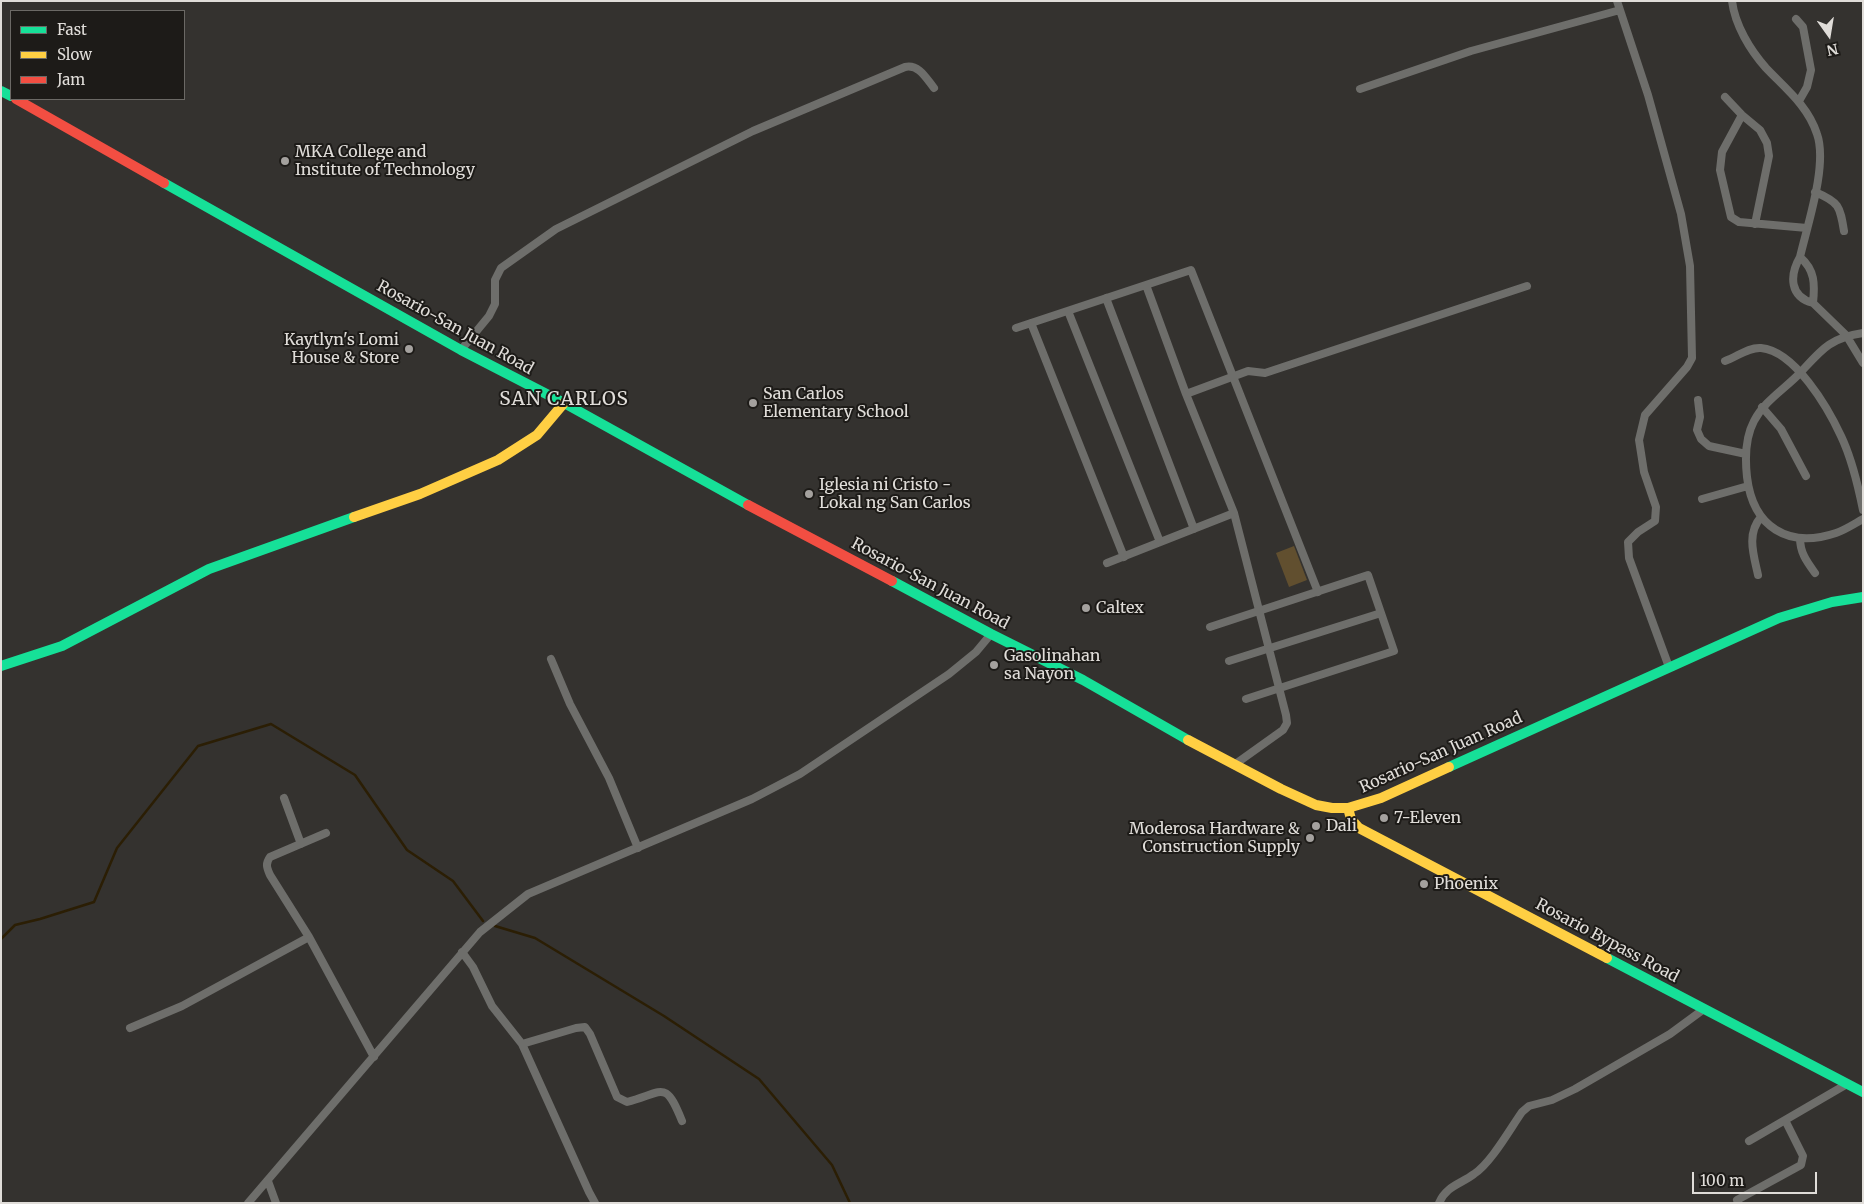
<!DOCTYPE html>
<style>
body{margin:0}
#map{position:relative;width:1864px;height:1204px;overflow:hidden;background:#34322f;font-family:Merriweather,serif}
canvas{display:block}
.frame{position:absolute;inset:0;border:2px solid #e0ddd9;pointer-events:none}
.legend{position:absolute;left:10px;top:10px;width:175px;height:90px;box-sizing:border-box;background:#1d1b18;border:1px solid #6b6965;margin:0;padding:6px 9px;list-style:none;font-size:15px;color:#e0ddd9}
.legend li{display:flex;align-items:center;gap:10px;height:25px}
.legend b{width:25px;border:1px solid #6b6965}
.north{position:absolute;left:1804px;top:10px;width:50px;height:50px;-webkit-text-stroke:4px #1d1b18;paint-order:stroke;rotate:167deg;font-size:14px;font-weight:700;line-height:20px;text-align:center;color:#e0ddd9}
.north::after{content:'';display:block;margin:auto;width:18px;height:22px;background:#e0ddd9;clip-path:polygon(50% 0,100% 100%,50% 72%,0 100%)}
.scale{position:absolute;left:1692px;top:1172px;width:125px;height:22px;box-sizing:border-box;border:2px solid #e0ddd9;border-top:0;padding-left:6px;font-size:15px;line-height:18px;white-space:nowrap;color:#e0ddd9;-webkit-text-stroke:4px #1d1b18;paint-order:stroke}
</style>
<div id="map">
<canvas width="1864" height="1204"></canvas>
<div class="frame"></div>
<ul class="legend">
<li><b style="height:6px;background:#16e098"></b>Fast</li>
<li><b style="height:6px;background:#ffcf43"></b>Slow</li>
<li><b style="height:6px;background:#f24e42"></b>Jam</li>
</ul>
<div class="north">N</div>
<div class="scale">100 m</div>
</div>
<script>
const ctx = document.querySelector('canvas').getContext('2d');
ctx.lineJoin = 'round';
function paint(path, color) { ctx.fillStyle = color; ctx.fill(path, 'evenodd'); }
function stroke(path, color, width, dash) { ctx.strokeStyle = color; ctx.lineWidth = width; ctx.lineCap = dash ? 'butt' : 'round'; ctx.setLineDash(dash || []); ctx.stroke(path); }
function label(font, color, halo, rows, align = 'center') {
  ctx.font = font + ' Merriweather,serif'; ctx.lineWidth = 4; ctx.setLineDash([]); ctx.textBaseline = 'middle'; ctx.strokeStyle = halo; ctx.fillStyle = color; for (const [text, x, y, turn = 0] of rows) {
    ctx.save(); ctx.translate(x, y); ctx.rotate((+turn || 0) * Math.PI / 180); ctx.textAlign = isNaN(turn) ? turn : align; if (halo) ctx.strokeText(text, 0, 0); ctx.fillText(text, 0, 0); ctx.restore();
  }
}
const green = new Path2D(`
 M1294,546l13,34 -18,7 -13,-34z`);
const stream = new Path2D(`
 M495,926l40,12 129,78 95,63 73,86 18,38
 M1,939l14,-14 25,-6 54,-17 23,-54 81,-102 73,-22 84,51 52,75 46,31 30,40`);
const street = new Path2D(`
 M1617,1l31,94 33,119 9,52 2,92 -5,9 -42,48 -6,25 5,32 12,35 -1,14 -17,11 -10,10 1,16 40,109
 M1732,1c3,24 18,49 34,67 20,21 42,38 51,66 11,31 -10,92 -17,123 15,13 15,27 13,46l33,32 17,28
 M1796,19l7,8 8,43 -4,17 -8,14
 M1360,89l111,-38 149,-41
 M1725,97l17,18 18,15 7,13 2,13 -14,68
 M1742,115l-20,37 -2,18 11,47 8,5 68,6
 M1815,192c24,10 25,14 29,39
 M1800,257c-11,19 -10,40 13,46
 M1146,285l40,109 48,119 52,202 1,8 -4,7 -49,35
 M1106,298l88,231
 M1068,311l92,231
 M1031,323l93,234
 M1016,328l175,-58 127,322
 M1863,333c-33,5 -41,16 -62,39 -16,17 -36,28 -47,49 -9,17 -9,38 -7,56 6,50 41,72 89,56 9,-3 18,-9 27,-14
 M461,350l28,-34 6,-12v-24l6,-12 55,-39 197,-98 152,-64c14,-3 21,11 29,21
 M1725,361c12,-4 23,-14 36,-13 34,3 67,60 80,88 11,23 17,49 22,74
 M1186,394l62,-23 17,2 262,-87
 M1698,400l2,17 -3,13 4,9 8,7 37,8
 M1762,407l19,22 25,47
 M1702,499l46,-13
 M1800,538c0,15 7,24 15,35
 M1107,563l127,-50
 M1758,575c-4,-19 -12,-41 3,-58
 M1210,627l158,-52 26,76 -148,48
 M551,659l19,45 39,74 29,70
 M1229,661l152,-48
 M284,798l17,46
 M326,833l-56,24c-5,7 -3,11 0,18l39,62 65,120
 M462,952l11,15 19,39 30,38 67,148 6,11
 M130,1028l52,-22 127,-69
 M522,1044l54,-16 9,-1 5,7 27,63 10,5c37,-10 38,-23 55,19
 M1749,1141l98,-57
 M268,1181l8,22
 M1737,1200l64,-35 2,-9 -18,-36
 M248,1203l232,-271 48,-38 224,-95 48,-25 149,-100 27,-22 15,-18
 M1439,1203c7,-17 22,-19 35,-29 17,-11 36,-45 48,-62l7,-6 23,-6 23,-11 95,-55 34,-25`);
const fast = new Path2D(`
 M1,91l10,5
 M164,183l297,167 103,53 184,102
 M892,581l99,53 92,46 105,60
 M1,666l61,-20 147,-77 145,-52
 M1449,767l330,-149 53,-16 31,-5
 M1607,958l256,134`);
const slow = new Path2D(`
 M354,517l66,-23 78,-34 39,-25 27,-32
 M1188,740l93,49 35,16 16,3h16l33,-10 68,-31
 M1348,808l3,11 8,9 248,130`);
const jam = new Path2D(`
 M16,99l148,84
 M748,505l144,76`);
const markers = [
 [285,161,5,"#a4a19e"],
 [409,349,5,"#a4a19e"],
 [753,403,5,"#a4a19e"],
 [809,494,5,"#a4a19e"],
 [1086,608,5,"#a4a19e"],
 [994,665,5,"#a4a19e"],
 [1384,818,5,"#a4a19e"],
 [1316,826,5,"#a4a19e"],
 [1310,838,5,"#a4a19e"],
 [1424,884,5,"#a4a19e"]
];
const poiNames = [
 ["MKA College and",295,152],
 ["Institute of Technology",295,170],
 ["Kaytlyn's Lomi",399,340,"right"],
 ["House & Store",399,358,"right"],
 ["San Carlos",763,394],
 ["Elementary School",763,412],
 ["Iglesia ni Cristo -",819,485],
 ["Lokal ng San Carlos",819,503],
 ["Caltex",1096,608],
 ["Gasolinahan",1004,656],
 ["sa Nayon",1004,674],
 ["7-Eleven",1394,818],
 ["Dali",1326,826],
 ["Moderosa Hardware &",1300,829,"right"],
 ["Construction Supply",1300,847,"right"],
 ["Phoenix",1434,884]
];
const streetNames = [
 ["Rosario-San Juan Road",455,328,29],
 ["Rosario-San Juan Road",930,584,28],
 ["Rosario-San Juan Road",1441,753,-24],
 ["Rosario Bypass Road",1607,941,28]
];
const quarterNames = [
 ["SAN CARLOS",564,400]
];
paint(green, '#614f2f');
stroke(stream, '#2b1e04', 2.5);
stroke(street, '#6e6e6b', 8);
stroke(fast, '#16e098', 10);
stroke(slow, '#ffcf43', 10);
stroke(jam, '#f24e42', 10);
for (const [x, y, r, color] of markers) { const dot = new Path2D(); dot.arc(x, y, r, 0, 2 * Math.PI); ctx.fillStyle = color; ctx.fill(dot); stroke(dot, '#1d1b18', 2); }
label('16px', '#e0ddd9', '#1d1b18', poiNames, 'left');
label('16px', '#e0ddd9', '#1d1b18', streetNames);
ctx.letterSpacing = '1px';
label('19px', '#e0ddd9', '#1d1b18', quarterNames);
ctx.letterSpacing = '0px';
</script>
